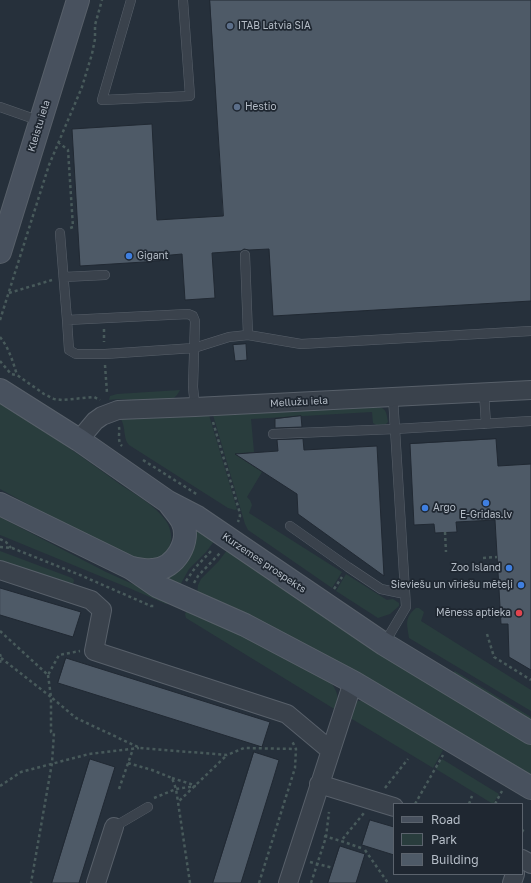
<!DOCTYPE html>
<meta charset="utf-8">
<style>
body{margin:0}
#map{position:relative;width:531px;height:883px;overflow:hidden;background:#26303b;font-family:"Golos Text",sans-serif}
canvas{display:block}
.legend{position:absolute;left:393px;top:803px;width:130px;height:72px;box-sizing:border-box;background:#1f2731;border:1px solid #5b636d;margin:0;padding:5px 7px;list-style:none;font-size:12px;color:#b5bdc7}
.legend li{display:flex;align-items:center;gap:8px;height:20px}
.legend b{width:20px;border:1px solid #5b636d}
</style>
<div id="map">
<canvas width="531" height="883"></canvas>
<ul class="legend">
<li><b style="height:5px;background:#48515e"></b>Road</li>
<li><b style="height:11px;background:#293d3d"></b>Park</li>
<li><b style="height:11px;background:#4e5a67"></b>Building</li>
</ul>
</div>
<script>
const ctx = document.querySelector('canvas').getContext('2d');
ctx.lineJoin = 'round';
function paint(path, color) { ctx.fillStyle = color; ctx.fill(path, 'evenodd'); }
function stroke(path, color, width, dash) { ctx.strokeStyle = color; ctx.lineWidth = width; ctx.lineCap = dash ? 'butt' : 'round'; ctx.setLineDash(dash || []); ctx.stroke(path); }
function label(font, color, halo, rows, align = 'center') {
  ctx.font = font + ' "Golos Text",sans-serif'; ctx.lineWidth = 3.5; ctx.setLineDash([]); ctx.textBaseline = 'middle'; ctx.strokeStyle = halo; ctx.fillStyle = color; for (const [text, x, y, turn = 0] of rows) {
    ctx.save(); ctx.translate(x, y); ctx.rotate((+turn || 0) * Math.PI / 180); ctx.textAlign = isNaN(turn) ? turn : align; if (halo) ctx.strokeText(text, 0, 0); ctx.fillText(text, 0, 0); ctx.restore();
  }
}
const green = new Path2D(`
 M180,390c-2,4 -4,7 -8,9 -12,6 -47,-2 -63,1l1,-4 7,-2z
 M0,404c42,25 82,52 121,81 15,10 34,20 45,36 5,7 7,18 3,26 -5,10 -17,15 -28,12 -11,-2 -23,-10 -33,-14 -37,-17 -73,-37 -108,-56z
 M368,407c15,0 18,-1 20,15l-2,2 -10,1 -3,-2 -1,-11 -121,7 3,33 -19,2 27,18 -15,25 3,3 2,5 -3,8 93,59 -10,16 -84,-58 -3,-6 -32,-109z
 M209,415l28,94 -2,1 -7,-2 -99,-63c-6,-6 -3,-17 -8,-26z
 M0,517l106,55 67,30 -7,2 -37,-16 -124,-51 -5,-2z
 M194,527l21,13 -9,12 -17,17 -10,18 -16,-7z
 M228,549l303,194v36l-334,-184 1,-10 3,-6 17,-17z
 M0,551l72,27 2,2 -2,9 -72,-23z
 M346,574l41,26 6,-1 6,4v3l-9,8 -12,4 -42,-27z
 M416,608h3l5,4 -3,9 110,69v21l-122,-73c-2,-14 -5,-20 7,-30z
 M187,609l69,32 73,39c8,11 11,16 7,30l-150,-92 -1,-4z
 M455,671l76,46v7l-46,-28 -32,-23z
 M358,701h5l39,19 41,30 -10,18 -86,-52 5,-10z
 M442,759l57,35 -6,10 -57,-35z`);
const building = new Path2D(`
 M210,0h321v301l-258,15 -4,-67 -20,1 -5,-1 -3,2 -29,2 3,45 -30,2 -3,-46 -22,2v5l-80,5 -8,-137 80,-5 5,96 66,-4z
 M246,344l1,16 -12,1 -2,-16z
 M301,416l1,11 -27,1v-9z
 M303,439l1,11 73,-4 7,130 -86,-62 -1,-20 -62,-40 43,-3 -1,-11z
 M496,439l2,27 33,-2v206l-22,-13 -1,-33h-7l-6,-104 -39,2 1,10 -22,1 -1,-9 -20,1 -4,-81z
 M0,588l81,24 -8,25 -73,-22z
 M66,658l204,64 -8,25 -204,-64z
 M254,752l25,8 -6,20 -32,103h-28z
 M90,759l25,8 -36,116h-27z
 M370,820l24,7v28l-32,-10z
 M340,846l25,8 -9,29h-28z`);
const path = new Path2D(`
 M58,142l10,8 5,77 -3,1
 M9,293l43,-13
 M0,320l49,-155 33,-78 10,-33 3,-15v-14l7,-25
 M104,329v13
 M0,337c9,11 13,25 17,38
 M0,361l11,13 6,1 27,19 10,5 8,1 32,-3 6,3
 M105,365l2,28
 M213,422l26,88 1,6 -2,6
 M119,427c1,6 -2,14 3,19
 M143,460l55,35
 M445,532l1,20
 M0,539l6,3 5,6
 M0,547l12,1 68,27 71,31h5
 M483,558l14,-1
 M186,581l9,-13 17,-18
 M194,583l4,-7 22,-23
 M334,589l8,-12
 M0,631l48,44 11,-20 21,-4
 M487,634l7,23 37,23
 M0,654l1,4 -1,5
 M1,658l50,39v35l3,1 -2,30 -21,120
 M48,675l3,22 25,21 64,30 87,7 17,-7 52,1
 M128,763l24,7 20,8 4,11 2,13
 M172,778l22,7
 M0,786l21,-14 68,-18 50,-6
 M385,788l23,-29
 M119,789l14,-40
 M154,798l22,-9 20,-3
 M415,804l28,-49
 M469,804l3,-8
 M495,804l7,-13
 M522,832l2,-4
 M324,836l17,5
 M361,848l-20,-7 23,-28
 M365,850l23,33
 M310,862l23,6
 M190,883l-12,-81 49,-47
 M259,883l36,-115 1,-19 -4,-8
 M311,883l15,-46 3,-25`);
const lane = new Path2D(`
 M131,0l-29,100 88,-4 -7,-96
 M0,107l40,14
 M60,233l7,87 121,-6 5,2 2,5 -2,66 2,20
 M245,255l3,80
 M64,277l41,-2
 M67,320l2,30 7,4h29l89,-6 35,-11 19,-2 53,9 230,-13
 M484,393l2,31
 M273,434l122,-5 136,-8
 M290,526l58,41 33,22 24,5
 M384,644l22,-37 -13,-210
 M114,827l34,-20`);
const street = new Path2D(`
 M79,440l16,-19 7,-5 16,-6 77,-3 336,-17
 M0,570l91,30 11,10 -8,41 193,63 43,36
 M319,784l75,23
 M522,859l9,5
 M96,883l18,-56
 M288,883l65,-201
 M512,883l3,-9`);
const secondary = new Path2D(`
 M0,252l78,-252
 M0,390l79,50 89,62 29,15 187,127 147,89
 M0,504l131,64 26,18 88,39 108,57 178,106
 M131,568c7,1 15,3 22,2 22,-1 39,-29 29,-49 -3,-6 -9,-12 -13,-18`);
const markers = [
 [230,26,4,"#5c6f8a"],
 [237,107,4,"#5c6f8a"],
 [129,256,4,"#3f7fe0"],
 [486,503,4,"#3f7fe0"],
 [425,508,4,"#3f7fe0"],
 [509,568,4,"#3f7fe0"],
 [521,585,4,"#3f7fe0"],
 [519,613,4,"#e0444e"]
];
const poiNames = [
 ["ITAB Latvia SIA",238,26],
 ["Hestio",245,107],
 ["Gigant",137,256],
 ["Argo",433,508],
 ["E-Gridas.lv",486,515,"center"],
 ["Zoo Island",501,568,"right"],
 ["Sieviešu un vīriešu mēteļi",513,585,"right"],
 ["Mēness aptieka",511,613,"right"]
];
const streetNames = [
 ["Kleistu iela",39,126,-73],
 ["Mellužu iela",299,402,-3],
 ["Kurzemes prospekts",264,563,34]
];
paint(green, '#293d3d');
paint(building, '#4e5a67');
stroke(building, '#212933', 1);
stroke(lane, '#58606a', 10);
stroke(street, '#58606a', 20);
stroke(secondary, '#58606a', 24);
stroke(path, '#485a5b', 2.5, [3, 3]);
stroke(lane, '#3a424c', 9);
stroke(street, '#3a424c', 18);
stroke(secondary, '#48515e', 22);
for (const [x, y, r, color] of markers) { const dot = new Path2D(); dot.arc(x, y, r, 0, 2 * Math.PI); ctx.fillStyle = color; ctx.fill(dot); stroke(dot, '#1f2731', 1.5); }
label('10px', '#b5bdc7', '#1f2731', poiNames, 'left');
label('10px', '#b5bdc7', '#1f2731', streetNames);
</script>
